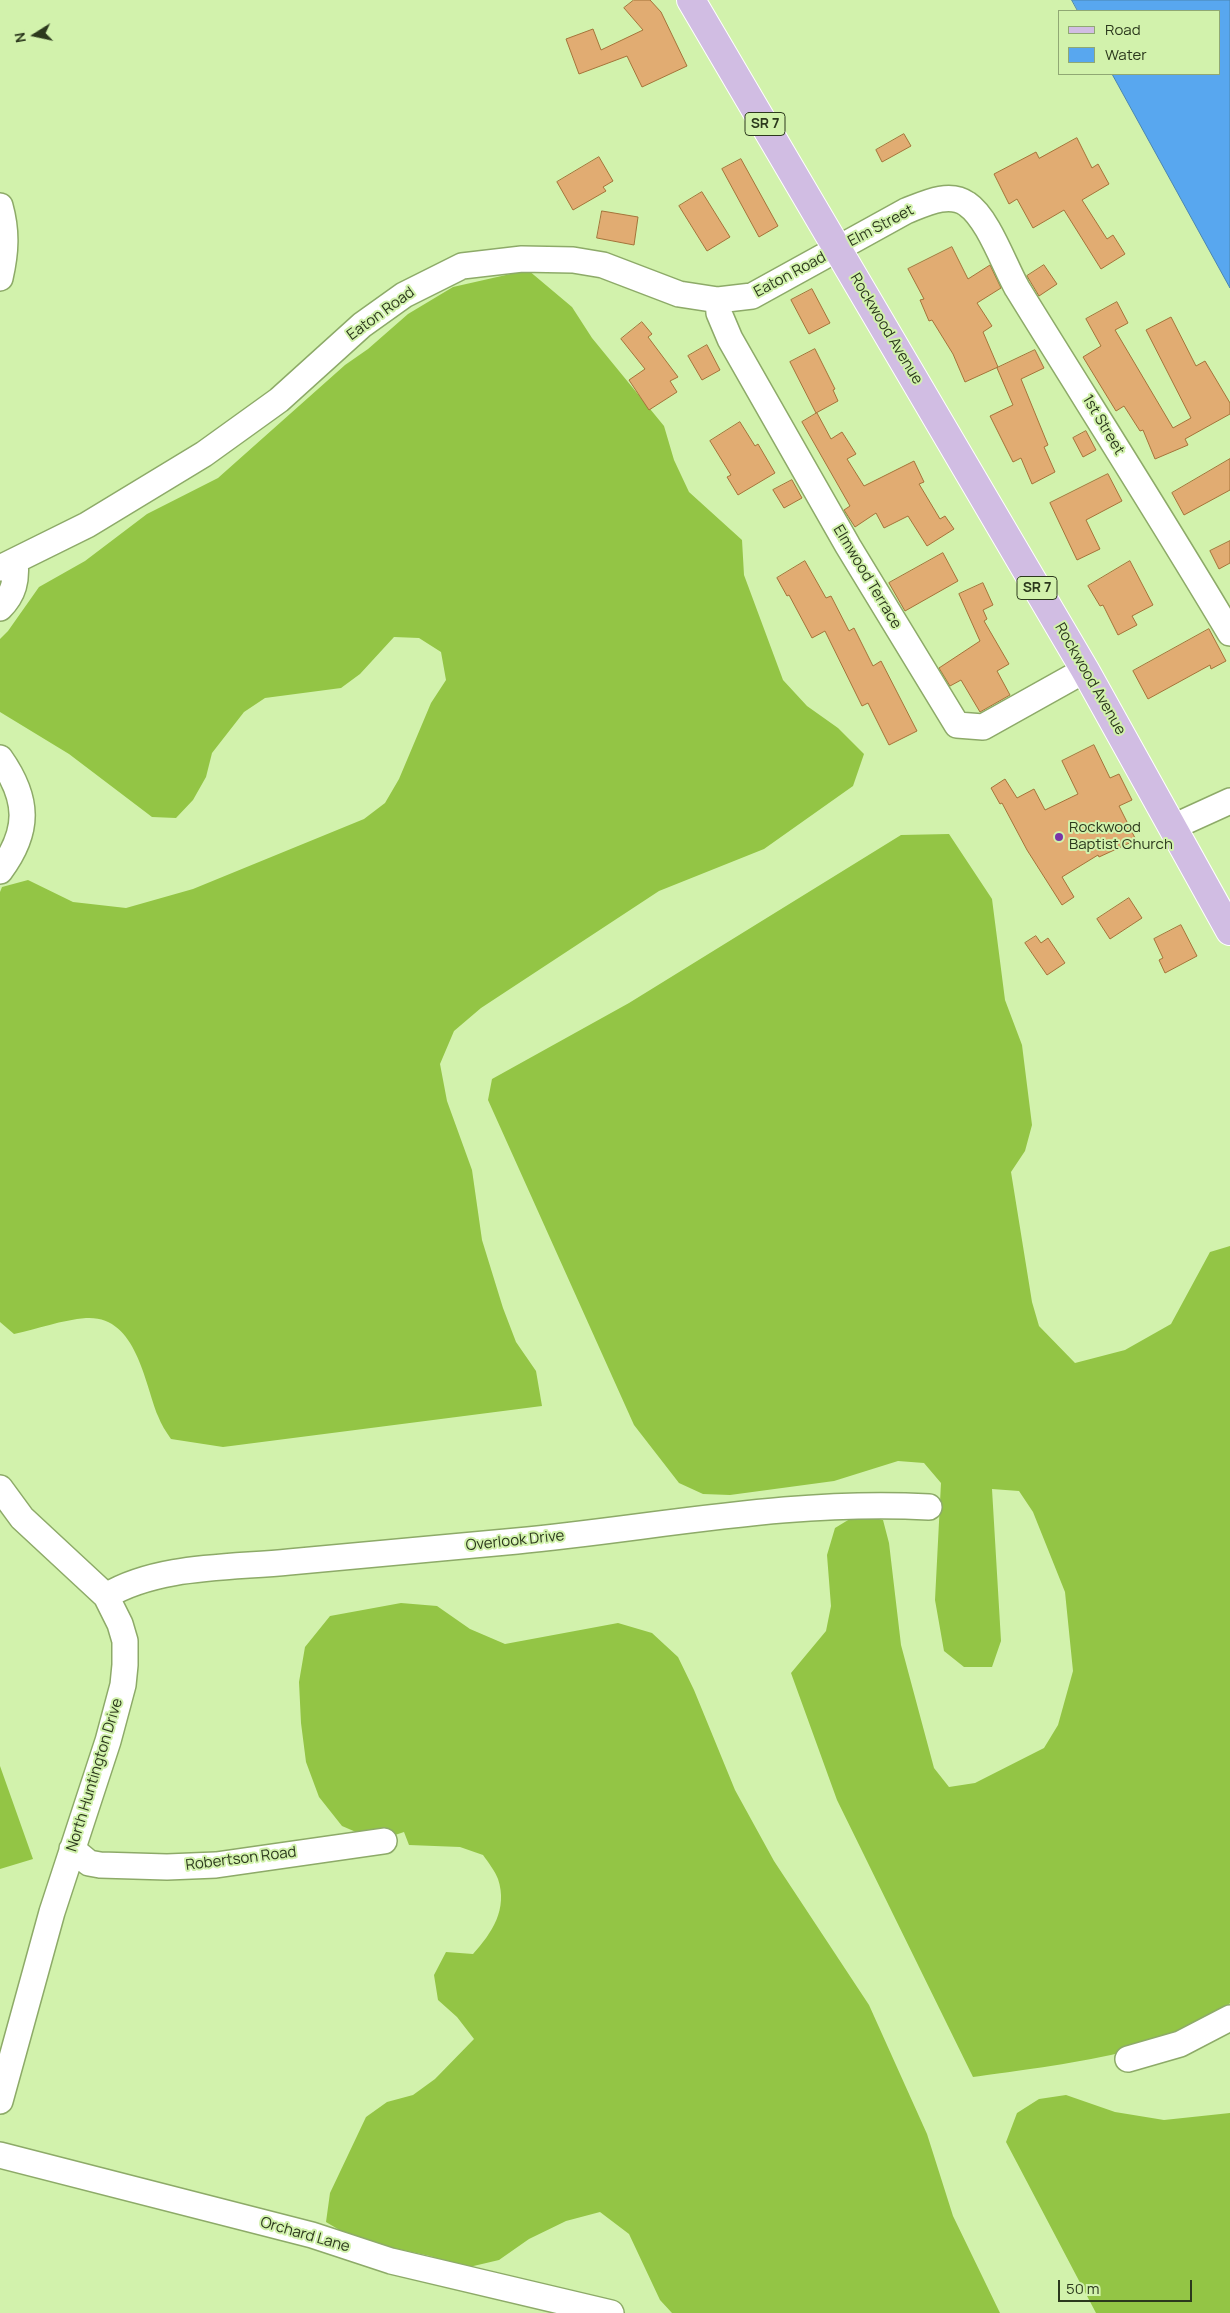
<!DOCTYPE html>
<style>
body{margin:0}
#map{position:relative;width:1230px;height:2313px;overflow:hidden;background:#d2f2ac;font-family:Manrope,sans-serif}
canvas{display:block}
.legend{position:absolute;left:1058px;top:10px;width:162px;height:65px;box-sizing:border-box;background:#d2f2ac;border:1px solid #90a873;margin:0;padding:6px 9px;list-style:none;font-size:15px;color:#2c391d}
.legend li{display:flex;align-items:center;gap:10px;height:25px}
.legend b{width:25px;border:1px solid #90a873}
.north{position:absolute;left:10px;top:10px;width:50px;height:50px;-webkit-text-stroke:4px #d2f2ac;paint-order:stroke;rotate:260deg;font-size:14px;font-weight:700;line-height:20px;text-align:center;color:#2c391d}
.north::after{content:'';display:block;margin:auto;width:18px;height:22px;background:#2c391d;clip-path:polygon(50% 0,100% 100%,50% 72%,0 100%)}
.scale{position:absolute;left:1058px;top:2280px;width:134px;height:22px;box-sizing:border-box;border:2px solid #2c391d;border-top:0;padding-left:6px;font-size:15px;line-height:18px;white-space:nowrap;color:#2c391d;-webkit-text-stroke:4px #d2f2ac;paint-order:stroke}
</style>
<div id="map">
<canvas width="1230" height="2313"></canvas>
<ul class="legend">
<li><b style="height:6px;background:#d1bde3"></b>Road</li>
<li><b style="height:14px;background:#58a7ef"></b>Water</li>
</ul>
<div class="north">N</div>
<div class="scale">50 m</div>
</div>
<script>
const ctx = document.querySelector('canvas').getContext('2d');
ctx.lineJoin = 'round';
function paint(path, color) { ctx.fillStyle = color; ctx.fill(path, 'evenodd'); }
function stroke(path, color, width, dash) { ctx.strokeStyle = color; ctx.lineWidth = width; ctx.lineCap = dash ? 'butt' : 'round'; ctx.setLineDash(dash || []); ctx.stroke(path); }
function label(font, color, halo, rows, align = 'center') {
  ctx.font = font + ' Manrope,sans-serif'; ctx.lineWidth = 4; ctx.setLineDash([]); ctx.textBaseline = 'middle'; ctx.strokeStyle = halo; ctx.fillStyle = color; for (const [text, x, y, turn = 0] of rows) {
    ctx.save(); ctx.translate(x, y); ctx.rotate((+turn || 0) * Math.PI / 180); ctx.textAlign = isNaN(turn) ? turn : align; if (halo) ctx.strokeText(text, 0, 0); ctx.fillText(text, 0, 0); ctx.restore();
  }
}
const forest = new Path2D(`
 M528,270l44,37 20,31 72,88 10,34 15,32 53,48 2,35 39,105 24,26 31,22 26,26 -11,32 -89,63 -105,42 -178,117 -27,23 -14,33 7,37 25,69 10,70 21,68 13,34 20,29 6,35 -319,41 -52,-8c-5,-7 -10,-15 -13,-23 -14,-35 -22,-101 -72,-98 -24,2 -49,11 -72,16l-14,-12v-430l2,-5 26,-7 45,22 53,6 67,-19 171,-70 21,-16 14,-24 32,-76 15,-23 -5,-28 -22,-14 -25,-1 -34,37 -19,14 -76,10 -21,14 -32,41 -6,24 -13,23 -17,18 -24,-1 -83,-63 -69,-42v-73l8,-8 31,-44 46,-26 62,-47 71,-36 127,-113 23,-16 40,-35 45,-27z
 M949,834l43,65 13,101 17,45 10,80 -7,26 -14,21 21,130 7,24 36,37 50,-13 46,-26 39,-72 20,-6v757c-36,49 -196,65 -257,74l-136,-277 -46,-127 35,-42 5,-25 -4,-51 8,-27 23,-14 25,6 6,23 12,102 33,123 15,19 26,-4 69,-35 14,-23 15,-54 -8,-79 -32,-80 -14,-21 -27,-2 9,152 -9,26h-28l-20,-16 -9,-51 6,-117 -17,-20 -26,-2 -64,20 -104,14 -27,-1 -24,-11 -45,-58 -146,-325 4,-21 137,-76 272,-168z
 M401,1603l36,3 33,23 35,15 113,-21 34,10 26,24 16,33 41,100 39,71 95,144 58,129 26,82 47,97h-328l-12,-13 -31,-66 -29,-22 -34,9 -37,18 -30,21 -34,8 -35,-12 -74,-16 -30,-18 4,-29 36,-76 21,-15 26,-7 22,-16 39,-40 -17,-22 -19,-17 -4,-25 12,-23 27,2c19,-21 35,-45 25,-75 -3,-8 -10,-17 -15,-24l-23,-8 -51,-2 -5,-13 -27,9 -35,-15 -23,-29 -13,-35 -5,-39 -2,-41 6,-35 25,-31z
 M0,1766l33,93 -33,10z
 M1066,2095l49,17 49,8 66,-7v200h-134l-90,-171 11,-29 22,-14z`);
const water = new Path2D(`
 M1072,0h158v288l-118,-214h107v-63h-141z`);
const building = new Path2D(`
 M634,0h16l11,12 26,54 -45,21 -15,-31 -48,18 -13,-35 27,-10 8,21 42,-20 -19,-22z
 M904,134l7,12 -29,16 -6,-12z
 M1077,138l15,30 6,-4 11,20 -27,16 25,39 6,-4 12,19 -24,15 -37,-59 -31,18 -16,-29 -8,5 -15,-30 42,-22 3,6z
 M599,157l14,24 -10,6 3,4 -33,19 -16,-28z
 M741,159l37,67 -19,11 -37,-68z
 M702,192l28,45 -23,14 -28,-45z
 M602,211l36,6 -4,28 -37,-7z
 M952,247l16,32 22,-14 11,23 -24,15 15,23 -9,6 15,35 -33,15 -12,-28 -21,-34 -3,1 -9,-21 4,-1 -16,-30z
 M1044,265l13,19 -18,12 -12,-20z
 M812,289l18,34 -21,11 -18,-34z
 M1117,302l11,21 -13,7 58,98 18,-10 -45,-88 25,-13 25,49 9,-5 25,42v11l-45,25 3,6 -33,14 -12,-29 -3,1 -16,-25 -8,5 -33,-54 18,-11 -15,-27z
 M642,322l10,12 -4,3 30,40 -8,4 7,11 -28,18 -20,-30 16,-11 -24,-30z
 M707,345l13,25 -18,10 -14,-24z
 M815,349l20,40 -2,1 5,11 -22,12 -26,-51z
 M1035,350l9,18 -23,11 27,66 -4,2 11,25 -23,12 -11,-26 -8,4 -23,-46 23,-11 -16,-37z
 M817,413l14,26 11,-7 14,22 -9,5 17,27 50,-25 10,21 -5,2 21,35 5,-3 9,13 -27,17 -19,-30 -24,12 -8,-15 -21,14 -11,-17 6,-4 -48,-84z
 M740,422l15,24 3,-2 17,29 -37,22 -11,-18 4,-2 -21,-34z
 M1086,431l10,19 -13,7 -10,-19z
 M1230,459v31l-46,25 -12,-22z
 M1108,474l14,27 -36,19 14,29 -23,11 -27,-57z
 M792,480l10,18 -18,10 -11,-18z
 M1230,541v22l-11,6 -9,-18z
 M943,553l15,28 -53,30 -16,-28z
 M805,561l21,37 5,-2 18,35 5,-3 19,38 8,-5 36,70 -28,14 -21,-42 -6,3 -37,-75 -13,7 -23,-43 -2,1 -10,-18z
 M1130,561l23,44 -21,11 5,9 -19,10 -15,-30 -3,1 -12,-20z
 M983,583l10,22 -10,5 4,9 -3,2 25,43 -12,7 13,24 -30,17 -19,-32 -11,6 -11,-18 41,-27 -21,-47z
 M1209,629l17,32 -15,8 -1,-4 -62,34 -15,-28z
 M1094,745l16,33 9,-4 13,26 -13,6 17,34 -37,17 -1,-2 -36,22 12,20 -12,8 -35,-55 -25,-47 -2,1 -9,-16 14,-9 12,19 17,-9 11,21 33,-16 -16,-33z
 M1129,898l13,20 -32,21 -13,-20z
 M1181,925l16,31 -32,17 -6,-13 4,-2 -9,-19z
 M1036,936l5,7 7,-5 17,25 -18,12 -22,-32z`);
const minor = new Path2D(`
 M0,206c7,25 6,46 0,72
 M718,300l1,13 11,26 118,207 109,179 26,2 102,-57
 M0,568l87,-43 117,-71 75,-54 83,-75 42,-30 58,-29 60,-7 51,1 30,5 76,29 39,6 34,-4 154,-85c18,-7 43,-20 61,-7 21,14 37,61 50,84 71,115 144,229 213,345
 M0,608c14,-14 17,-28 15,-47
 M0,758c29,41 30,73 0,113
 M1173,827l57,-26
 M0,1488l22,30 84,78 14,28 5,17v24l-2,20 -15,56 -56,171 -52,189
 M106,1596c52,-31 123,-28 183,-34 76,-7 152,-14 228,-21 137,-13 274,-42 412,-34
 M72,1849l17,14 11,2 67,2 49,-2 168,-24
 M1128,2059l52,-15 50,-26
 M0,2155l312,80 79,26 220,52`);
const major = new Path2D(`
 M691,0l394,670 145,261`);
const markers = [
 [1059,837,5,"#7934a8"]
];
const shields = [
 [765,124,40],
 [1037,588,40]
];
const shieldNames = [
 ["SR 7",765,124],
 ["SR 7",1037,588]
];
const streetNames = [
 ["Elm Street",881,226,-28],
 ["Eaton Road",790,275,-28],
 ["Eaton Road",381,314,-36],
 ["Rockwood Avenue",886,329,59],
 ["1st Street",1103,425,59],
 ["Elmwood Terrace",867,577,59],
 ["Rockwood Avenue",1090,679,60],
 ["Overlook Drive",515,1541,-6],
 ["North Huntington Drive",95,1775,-73],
 ["Robertson Road",241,1859,-7],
 ["Orchard Lane",305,2235,16]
];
const poiNames = [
 ["Rockwood",1069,828],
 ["Baptist Church",1069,845]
];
paint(forest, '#93c545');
paint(water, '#58a7ef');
stroke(water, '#4b86b0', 1);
paint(building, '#e1ac72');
stroke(building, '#a47339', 1);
stroke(minor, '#8daa68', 28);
stroke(major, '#fff', 30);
stroke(minor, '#fff', 25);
stroke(major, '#d1bde3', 28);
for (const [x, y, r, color] of markers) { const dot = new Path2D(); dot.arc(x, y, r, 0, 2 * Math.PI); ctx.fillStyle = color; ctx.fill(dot); stroke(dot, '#d2f2ac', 2); }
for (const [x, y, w] of shields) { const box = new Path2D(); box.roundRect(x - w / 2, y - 11.5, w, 23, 4); ctx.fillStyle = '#d2f2ac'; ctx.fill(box); stroke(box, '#2c391d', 1); }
label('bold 14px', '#2c391d', null, shieldNames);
label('15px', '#2c391d', '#d2f2ac', streetNames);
label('15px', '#2c391d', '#d2f2ac', poiNames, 'left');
</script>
